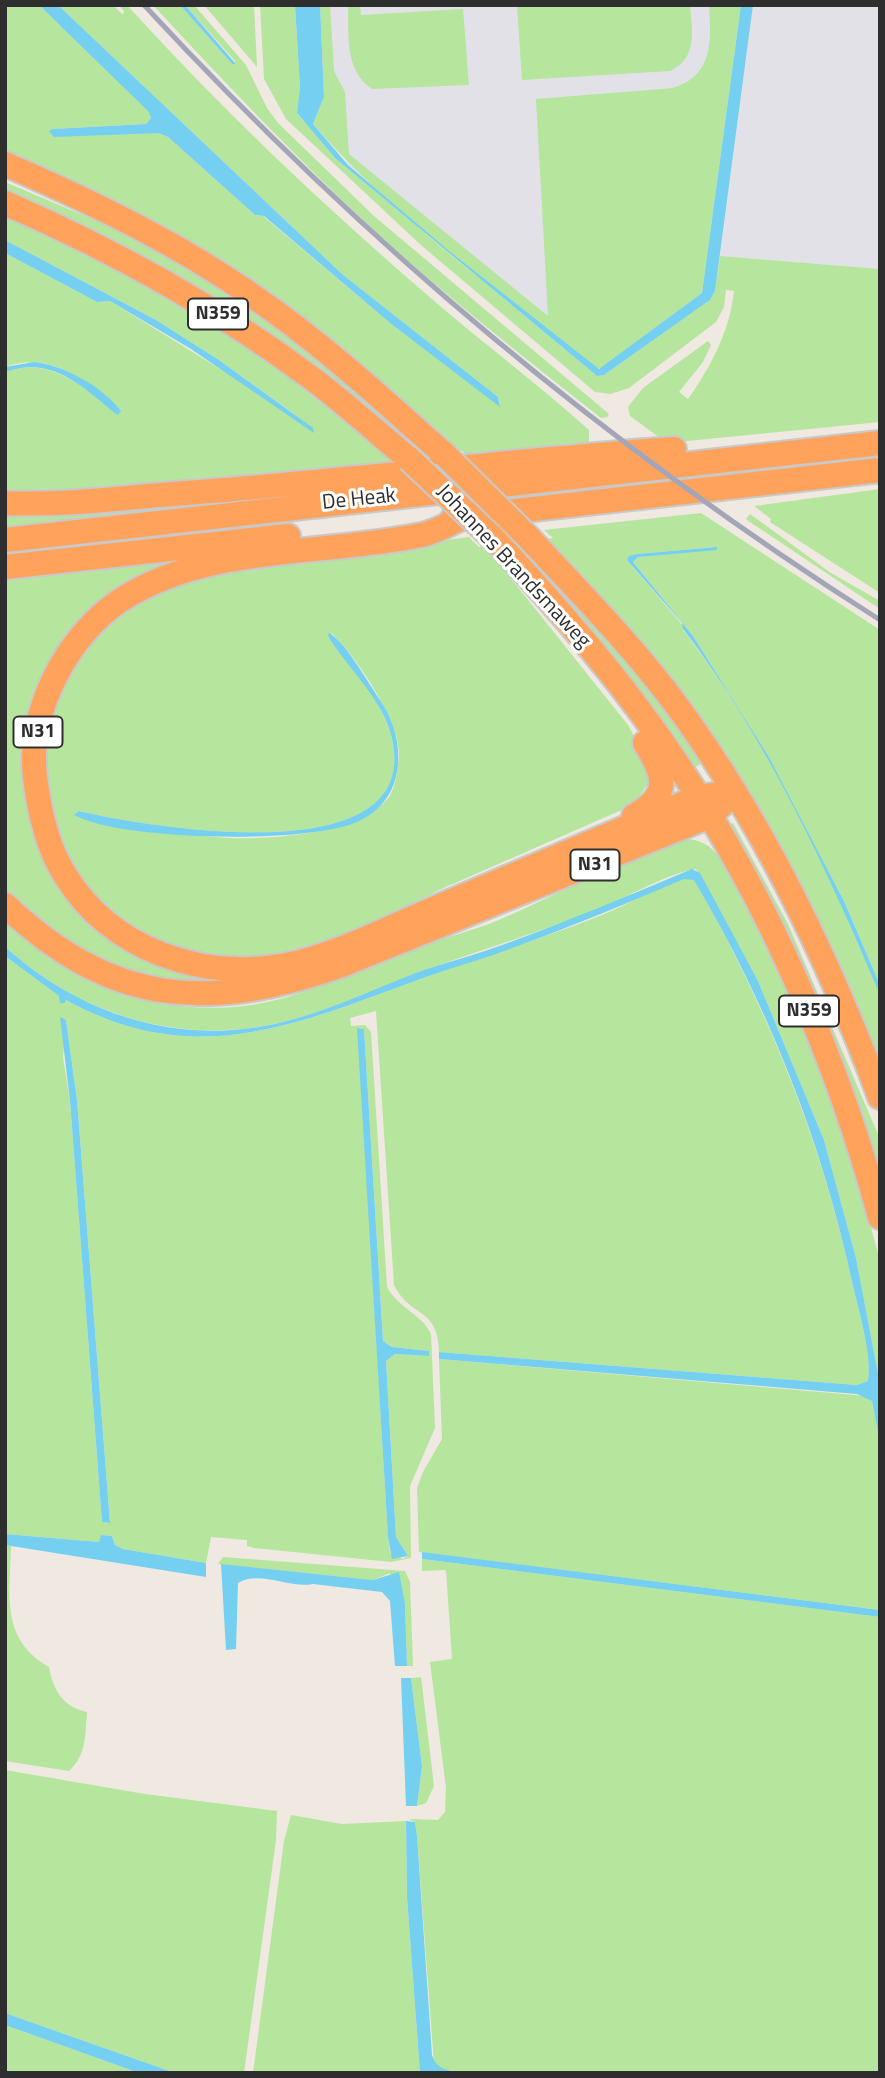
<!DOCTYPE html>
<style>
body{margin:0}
#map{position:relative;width:885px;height:2078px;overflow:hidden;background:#efe9e1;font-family:"Titillium Web",sans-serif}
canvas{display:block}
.frame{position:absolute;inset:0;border:7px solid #2e2e2e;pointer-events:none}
</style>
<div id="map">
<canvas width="885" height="2078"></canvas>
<div class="frame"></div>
</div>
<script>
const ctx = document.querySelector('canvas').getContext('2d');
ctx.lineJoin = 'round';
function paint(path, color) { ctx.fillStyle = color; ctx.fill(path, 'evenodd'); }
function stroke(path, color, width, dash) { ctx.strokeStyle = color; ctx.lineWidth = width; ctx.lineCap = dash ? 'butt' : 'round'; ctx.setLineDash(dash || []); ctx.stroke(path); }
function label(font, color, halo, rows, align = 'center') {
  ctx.font = font + ' "Titillium Web",sans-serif'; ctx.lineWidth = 6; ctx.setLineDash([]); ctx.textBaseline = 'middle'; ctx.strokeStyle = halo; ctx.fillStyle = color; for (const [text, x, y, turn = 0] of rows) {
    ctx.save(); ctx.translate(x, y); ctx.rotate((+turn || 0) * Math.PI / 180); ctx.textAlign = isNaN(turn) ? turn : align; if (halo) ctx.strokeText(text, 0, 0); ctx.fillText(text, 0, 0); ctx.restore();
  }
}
const industrial = new Path2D(`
 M320,5h421l-140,363 -253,-203 -24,-68z
 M753,5h127v264l-160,-13z`);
const green = new Path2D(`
 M5,5h34l111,107 1,6 -5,6 -93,5 106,4 9,4 87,78 8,1 127,107 110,83 -2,-9 -156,-123 -284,-269h55l10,10 1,-4 -5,-6h8c95,105 199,203 306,295 51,44 105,84 156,130v16l-118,13 -10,-9 -5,1 -90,-79 -361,-219z
 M153,5h27l53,60 2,-4 -50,-56h9l52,60 21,43 11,15 96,93 235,198 -2,3 -6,1c-76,-60 -153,-120 -225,-186 -78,-72 -151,-149 -223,-227z
 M204,5h50l3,62z
 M260,5h35l5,82 -3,26 38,45 262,218 7,-1 106,-75 5,-9 5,-35 160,13v153l-213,21 -37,-27 -2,-9 15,-19 65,-47 3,4 -8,17 -24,30 9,7c23,-32 42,-69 46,-108l-8,-1 -2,17 -8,15 -87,66 -19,6 -15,-2 -173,-146 -136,-127 -22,-40z
 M320,5h10l4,66 11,21 4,62 199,162 -12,-217 137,-11c41,-13 38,-47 36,-83h32l-39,288 -101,75h-6c-97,-75 -201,-151 -282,-244l11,-27z
 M348,5h12l1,10 102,-6 6,76 -97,4c-28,-19 -23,-54 -24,-84z
 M536,5h154c2,27 8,53 -20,66l-148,9 -5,-73z
 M5,182l120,51 72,38 107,75 128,110 -10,1 -417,-265z
 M5,213l139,69 113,71 134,105 -3,1 9,9 -350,26 -42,-4v-118c46,-17 77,17 115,37 -35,-27 -67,-59 -115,-42v-114l92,49 13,-1 191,118 -82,-59 -63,-40 -151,-80z
 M880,489v104l-110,-71 1,-3 -17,-13z
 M254,499l-249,28v-13z
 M701,513l179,117v355l-36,-84 -75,-144 -76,-121 -60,-74 5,-5 79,-10 -80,7 -10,6 58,68 -2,2c71,92 128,201 172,307 8,18 22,40 25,60 3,22 0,47 0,69l-42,-104 -41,-84 -251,-339 7,-1 -9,-8z
 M750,514l81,59 49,28v8l-130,-87 -4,-3z
 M469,537l10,10 6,-1 143,179 19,35 2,14 -2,11 -14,20 -194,85 -92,47 -76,23h-55l-68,-20 -53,-38 -32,-47 -20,-63 3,-66 27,-67 50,-52 75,-34zM331,633c24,21 70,90 68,123 -1,13 -3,30 -10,41 -26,36 -118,43 -160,41 -51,-3 -103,-15 -153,-22l3,-5c67,16 345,64 313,-72 -8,-35 -42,-76 -61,-106z
 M518,539l130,145 56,78 -13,8 -183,-230z
 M200,556v4c-19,5 -39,10 -57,19 -24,11 -46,31 -63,51 -80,93 -64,239 38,309 33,23 71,38 112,38 73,0 141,-37 206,-64 77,-32 155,-64 231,-97l3,6c-79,32 -157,65 -235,98 -35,14 -68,30 -103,43 -124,47 -233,25 -327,-67v-316z
 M733,823l55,101 92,215v42l-154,-355z
 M688,839c21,2 30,15 40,31l72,147 53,144 27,100v123l-24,-126 -32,-118 -66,-159 -62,-112c-29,4 -74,31 -103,42 -56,22 -113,39 -170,60 -53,20 -107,47 -165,56 -94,14 -182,-17 -253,-80v-25c75,70 178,104 279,76 39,-11 76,-30 113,-44 37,-14 76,-22 111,-38 44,-20 86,-41 131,-59 15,-7 32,-16 49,-18z
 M689,877l6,3c73,131 126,258 158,406 6,26 19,69 15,95l-11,4 -418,-33c-1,-46 -28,-33 -45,-67l-18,-274 -26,7 1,8 14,-1 6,7 16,255c12,22 35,27 44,47l4,94 -25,58 1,72 -20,4 -137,-14 -7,-2v-6l-36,-3 -5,26 -83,-14 -8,-4 -3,-9 -10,-1 -3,7 -94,-8v-578l54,40 6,7 1,-3c131,72 234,23 360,-23 57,-21 115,-38 171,-60 31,-12 60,-30 92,-40zM66,1020l11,80 33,423 -8,-1 -32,-421 -7,-43zM358,1028l6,1 19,312 9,6 37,4v5l-34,-2 -9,7 10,176 12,19 -5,3 -13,-6 -2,-16z
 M439,1359l427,37 6,5 8,42v167l-461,-58 -2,-64 6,-16 19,-33z
 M5,1545l6,1c-1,49 -11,93 38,121 4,23 14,40 38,45 -2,23 0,42 -18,59l-64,-10z
 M223,1557l182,14 5,11 3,84h-6l-2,-63 -15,-30 -17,7 -155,-16z
 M422,1559l458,58v456h-415l-23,-4 -8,-5 -17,-228 -2,-14 -6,-3 29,1 7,-8 1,-24 -16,-126 22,-3 -6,-89 -24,1z
 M421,1677l13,109 -8,17 -9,3 5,-40 -11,-88z
 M5,1770l140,24 132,17 -1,29 -32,233h-69l-170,-60z
 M291,1815l51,9 64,-3 1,76 13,176h-167l31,-232z
 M5,2025l134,48h-134z`);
const water = new Path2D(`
 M39,5h19l284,269 156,123 2,10 -110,-84 -126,-107 -9,-1 -87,-78 -9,-4 -105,4 -5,-6 4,-2 93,-5 5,-6 -2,-6z
 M180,5h5l50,58 -2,2z
 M295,5h25l4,92 -11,27 35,41 101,86 150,118 103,-76 39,-288h12l-38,286 -5,9 -106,75 -7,1 -262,-218 -38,-45 3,-26z
 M5,240l151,80 63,40 94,68 1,5 -123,-84 -81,-48 -13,1 -92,-49z
 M34,362c30,3 69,25 87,49l-3,4 -3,-2c-33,-27 -64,-58 -110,-41v-5z
 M717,547v3l-79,7 -5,5 60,74 76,121 75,144 36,84v10c-53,-126 -113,-256 -197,-366l-1,-6 -55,-63 2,-4 8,-2z
 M329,633c16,8 40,51 51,67 27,40 28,100 -23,122 -50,22 -235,19 -283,-7l5,-4c68,16 344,64 313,-72 -8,-39 -44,-70 -64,-103z
 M692,869l8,4 58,108 66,159 32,118 24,126v59l-8,-42 -15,-7 -418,-35v-7l418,33 11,-4c4,-26 -9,-69 -15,-95 -31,-145 -84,-278 -159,-406l-10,-1c-58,25 -117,49 -177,71 -26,10 -54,17 -81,27 -127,46 -229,95 -360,23l-1,3h-5l-1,-7 -54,-40v-9c71,63 159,95 254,80 57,-9 111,-37 165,-57 27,-9 54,-16 81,-26 63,-23 125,-49 187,-75z
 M60,1017l6,3 11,80 33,423 -8,-1 -32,-421z
 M357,1028l7,1 19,312 9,6 37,4v5l-34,-2 -9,7 10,176 12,19 -16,3 -4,-22z
 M5,1534l94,8 2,-7 11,1 3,9 8,4 83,14v14l-201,-32z
 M422,1552l458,58v7l-458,-58z
 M221,1564l152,16 26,-8 6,32 2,62h-12l-5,-65 -8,-9 -69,-8c-23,5 -53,-14 -75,-1l-2,66 -10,1z
 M401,1678h10l11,88 -5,40h-11z
 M406,1821l9,1 2,14 15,219c5,16 17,15 32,18h-44l-13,-176z
 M5,2013l170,60h-36l-134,-48z`);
const highway = new Path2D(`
 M5,164c87,38 174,80 252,135 67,46 127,102 188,156
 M5,203c108,47 211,104 305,174 34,25 66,55 99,82
 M5,503c61,3 120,-6 181,-10 163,-12 325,-33 488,-44
 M465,516c-14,7 -29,16 -44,19 -99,21 -211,8 -300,65 -54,35 -94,113 -86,177 4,33 12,70 30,98 46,75 137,106 221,90 48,-9 102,-37 147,-56 88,-37 177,-75 266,-112l36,-5
 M453,518l427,-48
 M529,538c52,56 106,110 151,172 86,118 149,250 200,387
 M5,540l875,-97
 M496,541c66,72 130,145 184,227 90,136 157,291 200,449
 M5,567l283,-31
 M634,816c38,-21 31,-41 11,-73
 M5,905c107,101 203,107 337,60l368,-149 25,-24`);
const rail = new Path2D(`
 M144,5c221,239 461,440 736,615`);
const highwayBridge = new Path2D(`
 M445,455l84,83
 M409,459l87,82`);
const shields = [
 [218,314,60],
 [38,732,49],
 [595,865,49],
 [809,1011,60]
];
const shieldNames = [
 ["N359",218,314],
 ["N31",38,732],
 ["N31",595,865],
 ["N359",809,1011]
];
const streetNames = [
 ["De Heak",359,500,-6],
 ["Johannes Brandsmaweg",513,567,47]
];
paint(industrial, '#e3e1e8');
paint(green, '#b6e59e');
paint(water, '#75cff0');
stroke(highway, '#c9c9c9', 28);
stroke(highway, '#ffa35c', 24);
stroke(rail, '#a3a6b8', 5);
stroke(highwayBridge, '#c9c9c9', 28, []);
stroke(highwayBridge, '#ffa35c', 24);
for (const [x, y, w] of shields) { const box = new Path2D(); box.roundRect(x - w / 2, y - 15.5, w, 31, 5); ctx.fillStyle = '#fff'; ctx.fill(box); stroke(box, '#2e2e2e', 2); }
label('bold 19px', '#2e2e2e', null, shieldNames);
label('21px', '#2e2e2e', '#fff', streetNames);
</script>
